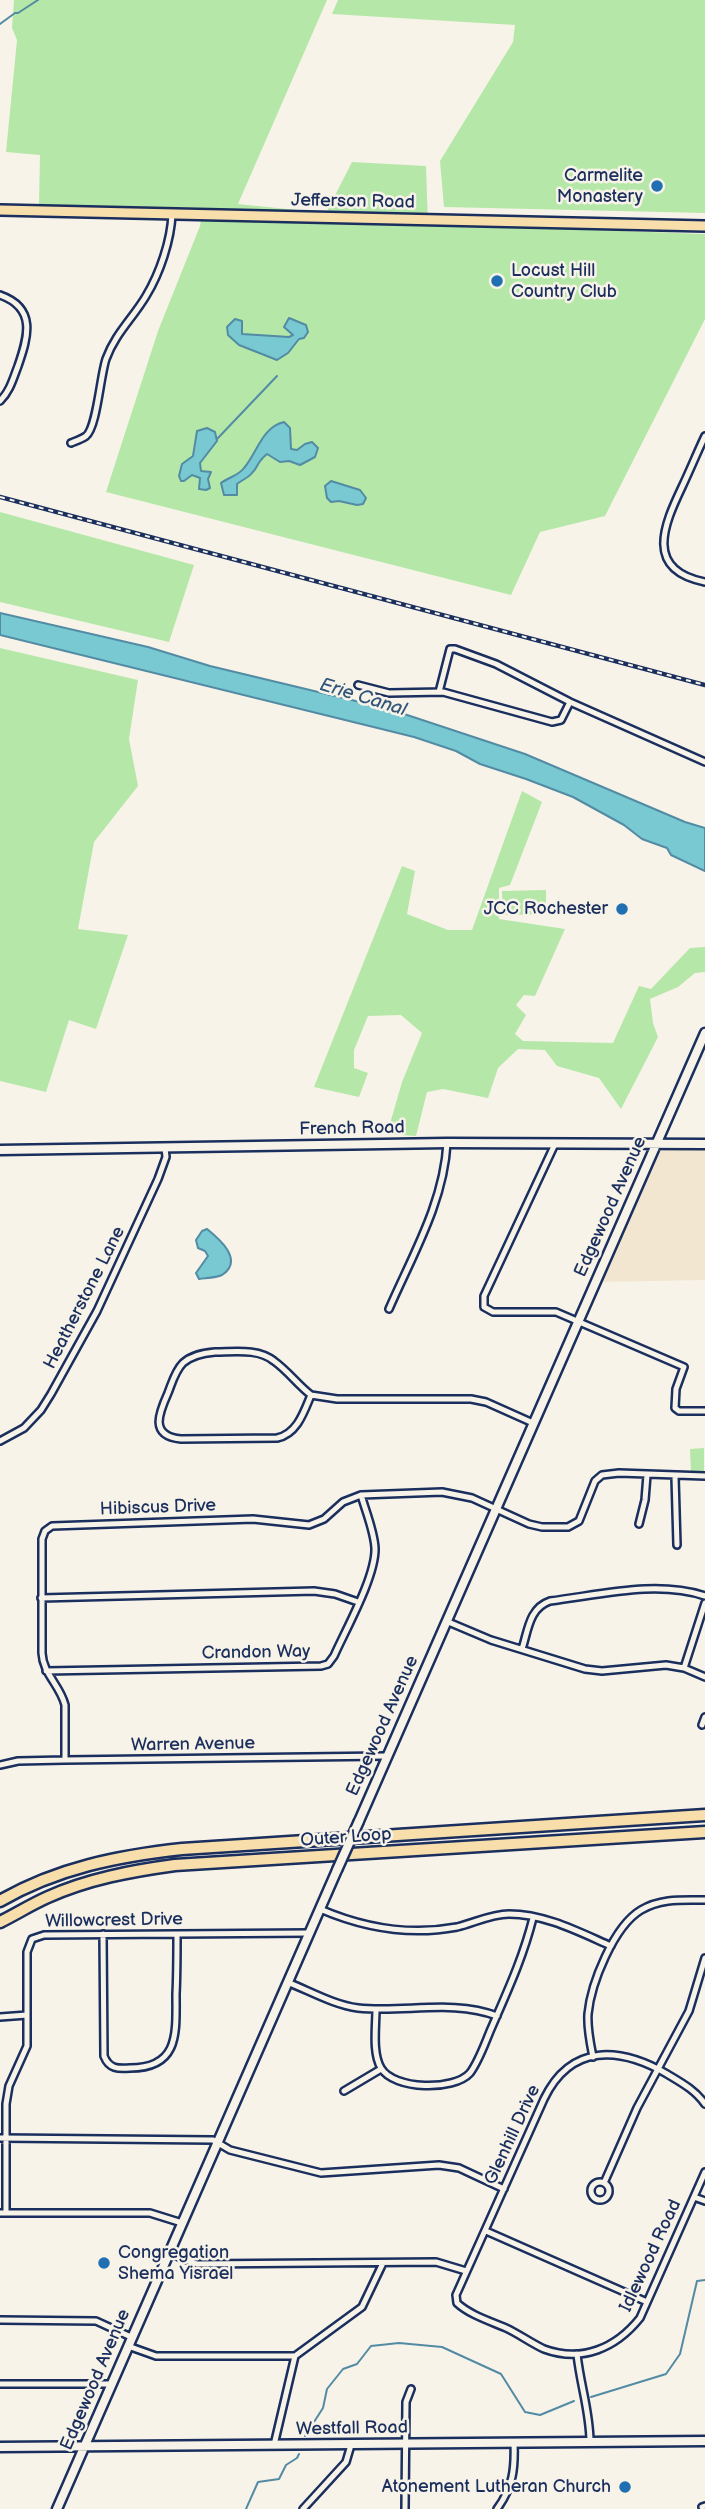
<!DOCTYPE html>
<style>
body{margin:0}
canvas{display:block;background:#f7f3e8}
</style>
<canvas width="705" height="2509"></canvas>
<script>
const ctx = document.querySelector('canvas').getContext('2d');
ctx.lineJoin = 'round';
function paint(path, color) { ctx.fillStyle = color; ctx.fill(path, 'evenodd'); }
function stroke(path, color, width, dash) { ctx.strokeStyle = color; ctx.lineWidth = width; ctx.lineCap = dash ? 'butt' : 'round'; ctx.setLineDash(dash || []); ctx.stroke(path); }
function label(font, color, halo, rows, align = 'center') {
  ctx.font = font + ' "Balsamiq Sans",sans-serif'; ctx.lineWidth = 5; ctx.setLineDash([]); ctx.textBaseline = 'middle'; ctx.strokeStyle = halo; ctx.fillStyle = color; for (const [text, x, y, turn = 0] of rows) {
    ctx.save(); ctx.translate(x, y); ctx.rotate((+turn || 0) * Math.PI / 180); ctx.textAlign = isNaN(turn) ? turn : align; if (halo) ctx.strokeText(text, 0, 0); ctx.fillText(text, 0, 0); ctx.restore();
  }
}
const built = new Path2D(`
 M705,1147v133l-106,2 60,-133z`);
const green = new Path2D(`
 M14,0h313l-89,204 88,9 26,-51 74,4 2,58 277,10v85l-100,197 -65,16 -29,63 -405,-103 52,-161 42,-105 3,-18 -164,-3 1,-50 -34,-3 11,-112 -5,-12z
 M338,0h367v213l-261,-6 -4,-46 73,-119 2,-17 -183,-11z
 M0,512l194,53 -25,77 -169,-40z
 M0,648l138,32 -9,59 9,47 -44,56 -16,87 50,6 -32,94 -27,-9 -23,72 -46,-11z
 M522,791l20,11 -32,83 -11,3v31l66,10 -30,67 -11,-1 -8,10 10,10 -11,19 8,7 90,2 26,-57 12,3 39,-41 15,-1v25l-10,1 -17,14 -28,12 3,24 5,14 -37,72 -22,-31 -42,-12 -12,-16 -27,-1 -20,19 -10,30 -45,-9 -16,3 -11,44 -29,-2 15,-52 20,-49 -21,-18 -33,1 -14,34v18l14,5 -9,24 -45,-10 88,-221 13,5 -8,43 41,16h24z
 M546,890v24l-43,1 -1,-24z
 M704,1448v25l-13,1 -1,-25z`);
const water = new Path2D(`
 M289,318l17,7 2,7 -4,6 -5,1 -11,14 -11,7 -38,-15 -11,-10 -1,-8 8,-8 7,2v13l47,3 4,-2 -9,-8z
 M284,422l6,6 1,21 6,1 8,-6 7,-2 6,6 -3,9 -15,8 -11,-4 -9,1 -13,-8c-12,10 -7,11 -15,19 -4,5 -10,7 -15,11v11h-13l-3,-12c8,-6 17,-7 23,-15 13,-15 18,-41 40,-46z
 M207,428l8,4 2,9 -17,22 1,8 10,1 -3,7 2,9 -4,2 -7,-1 1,-11 -8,-3 -8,6h-3l-2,-5 3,-12 11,-8 4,-25z
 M331,481l29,9 6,8 -3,6 -6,1 -18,-4 -8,1 -4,-4 -2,-12z
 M0,613l148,34 62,19 179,43 136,45 160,68 20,6v43l-34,-16 -4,-7 -25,-9 -18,-14 -51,-28 -47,-18 -46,-15 -24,-13 -42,-14 -414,-102z
 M207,1229c11,9 38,31 15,46 -6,3 -16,3 -23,4l-3,-6 12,-17 -3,-5 -7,-3 -2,-8 6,-9z`);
const stream = new Path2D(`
 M0,24l15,-11h3l20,-13
 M217,439l60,-63
 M591,2397l75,-23 14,-20 17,-73 8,-1
 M305,2436l18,-28 4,-19 16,-20 14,-5 14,-18 28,-3 43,4 59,27 24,38 15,3 34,-14
 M246,2509l12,-27 21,-3 7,-14 11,-7 2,-4`);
const street = new Path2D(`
 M0,295c37,13 28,42 18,71 -5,13 -8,25 -18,35
 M705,436c-8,17 -15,34 -23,51 -18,38 -38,83 23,95
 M71,443c5,-2 11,-4 15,-7 11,-9 14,-59 20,-77 9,-25 27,-41 40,-63 14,-23 25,-56 26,-82
 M358,685l31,8 54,-1 109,30 9,-2 9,-18
 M439,692l11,-43h5l41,15 74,38 135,60
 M555,1144l-71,152v11l9,5h63l128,55 -8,22 -1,19 4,3h26
 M389,1309c23,-53 55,-107 58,-166
 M215,1352c19,0 43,-4 59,9 14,10 24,24 37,34 -7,17 -14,39 -34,43l-96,1c-32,-3 -22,-26 -13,-46 4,-10 7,-22 15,-30 9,-8 20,-10 32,-11z
 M311,1395l26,4h134l15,3 47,21
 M0,1441l24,-13 17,-18 10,-16 46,-83 61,-132 8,-22 -1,-9
 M675,1477l2,68
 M639,1524l6,-24 2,-25
 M41,1598l273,-7 21,3 23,8
 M446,1621l45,19 94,29 17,2 64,-6 18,3 21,9
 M522,1649c6,-18 7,-41 28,-48 50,-6 106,-21 155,-5
 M684,1668l21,-65
 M46,1671l275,-5 7,-2 6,-8c12,-27 42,-80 41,-108 -1,-17 -9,-36 -14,-53
 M702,1725l3,-8
 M65,1760v-55c-5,-20 -22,-31 -23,-52v-114l3,-8 7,-5 201,-7 56,6 15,-6 19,-17 18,-7 81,-3 30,6 57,26 13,3h26l11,-6 16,-40 7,-6 17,-2 86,3
 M0,1765l18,-4 47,-1 322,-4
 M320,1909c44,19 89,27 137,18 17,-4 34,-13 52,-13 36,0 70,18 102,32
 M103,1934l1,122c5,13 14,13 26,12 50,0 46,-36 46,-74 1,-20 1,-40 1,-60
 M287,1982c23,9 47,23 71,26 46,5 95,-9 139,8
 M376,2009c0,17 -4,44 5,59 13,22 73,23 89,5 9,-12 15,-30 21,-44 16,-37 32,-71 42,-111
 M0,2017l27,-2
 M593,2057c-3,-15 -6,-29 -5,-43 3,-31 26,-88 53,-104 20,-12 42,-10 64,-10
 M344,2091l37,-22
 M705,2104c-10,-14 -23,-21 -38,-30 -47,-27 -96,-31 -123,25l-88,196 1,8c13,12 33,18 49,25 13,6 25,15 38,21 38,14 72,-1 96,-31l65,-146
 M0,2138l213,2 17,10 91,23 118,-8 20,3 45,21
 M591 2191a9 9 0 1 1 18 0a9 9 0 1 1-18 0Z
 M604,2183l33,-75 52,-97 16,-53
 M694,2197l11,4
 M0,2213h150l32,10
 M6,2213v-109l3,-18 18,-40v-94l5,-13 12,-4 265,-2
 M486,2231l161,71
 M169,2253l28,11 239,-2 30,9
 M0,2320l96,1 35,16
 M128,2346l28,10h139
 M577,2354c3,30 13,58 13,88
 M0,2384h112
 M274,2445l21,-89 67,-49 21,-44
 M702,2507l3,-1
 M303,2509l43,-47 5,-17
 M405,2509l1,-107 5,-13
 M497,2509c16,-22 18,-40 17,-66`);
const secondary = new Path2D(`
 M0,1150l447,-7 258,1
 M359,1821l346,-788
 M0,2447l705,-6
 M57,2509l280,-639`);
const primary = new Path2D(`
 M0,210l705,16`);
const highway = new Path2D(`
 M0,1901c57,-33 118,-45 182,-52l523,-34
 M0,1922c16,-8 32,-18 48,-25 40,-18 83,-26 127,-32l530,-33`);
const rail = new Path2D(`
 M0,497l705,188`);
const secondaryBridge = new Path2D(`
 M337,1870l22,-49`);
const markers = [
 [657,186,7,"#1f6fb2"],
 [497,281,7,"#1f6fb2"],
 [622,909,7,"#1f6fb2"],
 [104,2263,7,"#1f6fb2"],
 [625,2487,7,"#1f6fb2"]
];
const poiNames = [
 ["Carmelite",643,176],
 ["Monastery",643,197],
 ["Locust Hill",511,271,"left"],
 ["Country Club",511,292,"left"],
 ["JCC Rochester",608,909],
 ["Congregation",118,2253,"left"],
 ["Shema Yisrael",118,2274,"left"],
 ["Atonement Lutheran Church",611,2487]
];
const streetNames = [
 ["Jefferson Road",353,202,1],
 ["French Road",352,1129,-1],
 ["Edgewood Avenue",611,1207,-66],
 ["Heatherstone Lane",85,1298,-63],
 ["Hibiscus Drive",158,1508,-2],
 ["Crandon Way",256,1653,-1],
 ["Edgewood Avenue",383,1726,-66],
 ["Warren Avenue",193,1745,-1],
 ["Outer Loop",346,1838,-4],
 ["Willowcrest Drive",114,1921,-1],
 ["Glenhill Drive",513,2135,-65],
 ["Idlewood Road",651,2256,-65],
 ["Edgewood Avenue",96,2380,-67],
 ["Westfall Road",352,2429,-1]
];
const waterNames = [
 ["Erie Canal",363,698,17]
];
paint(built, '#f2e6d0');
paint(green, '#b5e8a8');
paint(water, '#78c9d2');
stroke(water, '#538ba4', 2);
stroke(stream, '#538ba4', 2);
stroke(street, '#1b2f5e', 10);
stroke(secondary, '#1b2f5e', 13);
stroke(primary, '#1b2f5e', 14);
stroke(highway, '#1b2f5e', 15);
stroke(street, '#f7f3e8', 5);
stroke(secondary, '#f7f3e8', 8);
stroke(primary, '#f8deab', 9);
stroke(highway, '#f8deab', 10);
stroke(rail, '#1b2f5e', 4.5);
stroke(rail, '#f7f3e8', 2, [5]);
stroke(secondaryBridge, '#1b2f5e', 13, []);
stroke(secondaryBridge, '#f7f3e8', 8);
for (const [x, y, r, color] of markers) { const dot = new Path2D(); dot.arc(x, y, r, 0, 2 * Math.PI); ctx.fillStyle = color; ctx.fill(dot); stroke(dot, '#f7f3e8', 2.5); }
label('18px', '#1b2f5e', '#f7f3e8', poiNames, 'right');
label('18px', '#1b2f5e', '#f7f3e8', streetNames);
label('italic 19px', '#32567b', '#f7f3e8', waterNames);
</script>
